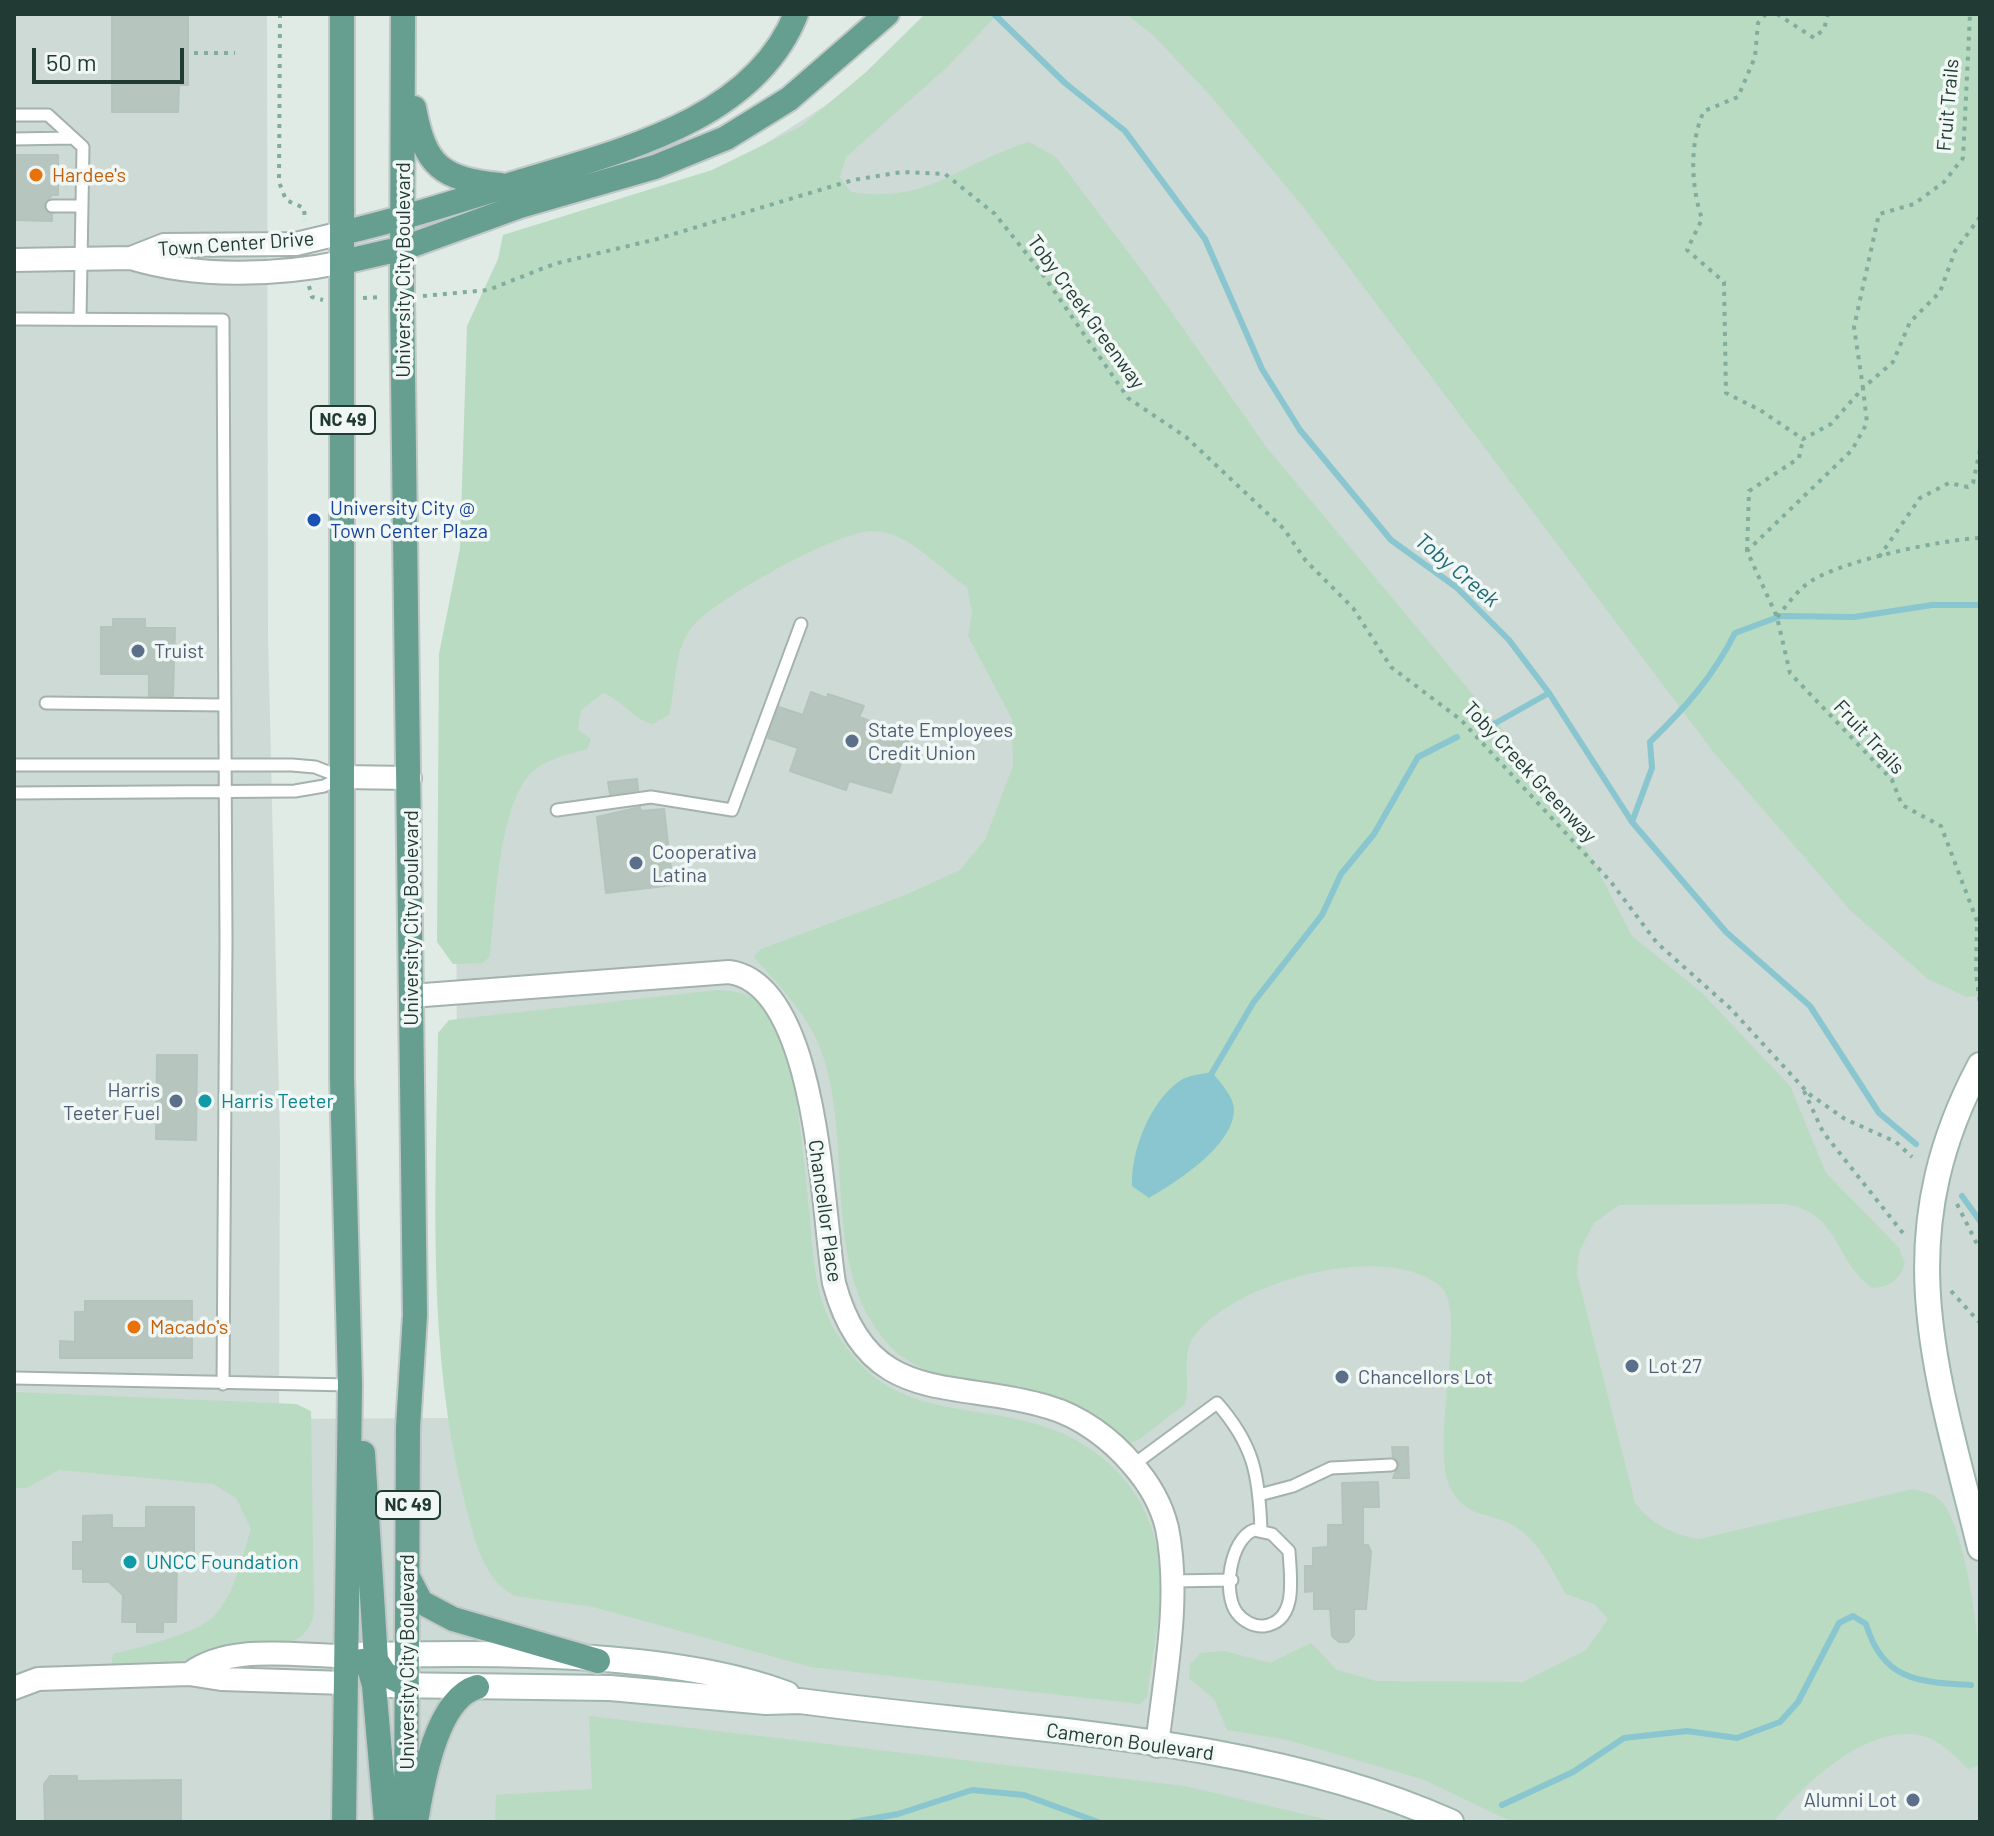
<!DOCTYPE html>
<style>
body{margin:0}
#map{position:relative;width:1994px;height:1836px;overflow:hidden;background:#e0ebe6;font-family:Barlow,sans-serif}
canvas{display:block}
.frame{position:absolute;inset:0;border:16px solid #213a33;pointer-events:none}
.scale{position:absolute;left:32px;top:48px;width:152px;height:36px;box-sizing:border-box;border:4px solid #213a33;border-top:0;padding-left:10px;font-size:24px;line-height:28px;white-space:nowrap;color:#213a33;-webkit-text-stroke:6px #f0f7f4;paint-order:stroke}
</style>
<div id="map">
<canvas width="1994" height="1836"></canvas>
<div class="frame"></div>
<div class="scale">50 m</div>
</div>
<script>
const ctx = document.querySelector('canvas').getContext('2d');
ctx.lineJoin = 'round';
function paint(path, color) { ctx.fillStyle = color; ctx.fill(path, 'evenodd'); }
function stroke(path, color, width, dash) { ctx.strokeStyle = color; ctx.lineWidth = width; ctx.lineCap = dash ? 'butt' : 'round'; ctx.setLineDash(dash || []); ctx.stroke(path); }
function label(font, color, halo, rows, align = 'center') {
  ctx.font = font + ' Barlow,sans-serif'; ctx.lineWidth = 7; ctx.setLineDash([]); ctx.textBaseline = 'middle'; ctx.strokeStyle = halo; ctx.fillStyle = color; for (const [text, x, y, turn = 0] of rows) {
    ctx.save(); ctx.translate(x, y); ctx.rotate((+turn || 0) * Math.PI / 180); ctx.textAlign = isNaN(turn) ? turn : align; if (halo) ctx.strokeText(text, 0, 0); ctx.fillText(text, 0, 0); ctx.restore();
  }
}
const built = new Path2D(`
 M14,14h253l1,622 12,502 -1,281 170,-1 8,-360 -1,-173 25,-560 488,-311h1011v1808h-1966z`);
const green = new Path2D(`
 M925,14h73l-52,54 -100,89 -6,20 11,15c77,13 110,-30 178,-50l27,15 88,116 123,175 294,352 71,136 69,56 89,94 36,87 73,75 6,16c-7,17 -15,23 -33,24 -39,-29 -31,-75 -88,-84l-165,1 -25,18 -15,29 -2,22 58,229c16,21 39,32 64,36l214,-50c10,3 21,4 28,12 32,34 50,220 37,265l-10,3c-12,-12 -28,-29 -45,-33 -55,-14 -119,48 -150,86h-261l-90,-43 -135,-39 -60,-10 -13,-31 -25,-21 1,-14 11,-11 23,-2 46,12 41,-20 26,27 39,11 147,1 63,-32 22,-31 -14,-15 -28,-10c-15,-25 -25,-50 -50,-67 -25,-16 -49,-7 -65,-38 -23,-43 18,-176 -10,-202 -54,-48 -210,-5 -248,51 -12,18 -2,46 -8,66l-45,35 -13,5c-29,-16 -60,-37 -92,-48 -47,-16 -111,-12 -147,-52 -70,-78 -32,-208 -69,-299 -14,-33 -42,-62 -65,-88l7,-8 142,-53 57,-26 25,-30 28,-74 -1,-47 -44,-83 4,-24 -5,-25c-29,-19 -56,-54 -93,-56 -34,-2 -161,69 -182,96 -19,23 -16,60 -23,88l-17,9c-21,-6 -28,-23 -49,-31l-22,17 -3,20 13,9 -4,10c-18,5 -44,11 -57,25 -32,35 -35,136 -40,182l-7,7 -30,1 -16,-22 2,-288 21,-106 7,-222 31,-67 5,-24 209,-65 88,-43 65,-54z
 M1126,14h854v982l-13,1 -39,-18 -77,-68 -136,-157 -410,-545 -95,-114 -56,-59z
 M718,990c15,1 34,3 45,15 17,16 21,38 26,60 11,47 15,96 20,144 4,41 4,86 27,123 52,86 119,69 200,92 70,20 120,74 124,147 2,41 -8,85 -13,126l-7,7 -329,-37 -218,-60 -78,-11c-33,-17 -41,-59 -50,-93 -39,-154 -29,-312 -27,-470l11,-13z
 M14,1392l282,12 15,7 3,198c-3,49 -64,36 -99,40 -13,2 -23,9 -35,13 -23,7 -45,5 -69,5l2,-13c24,-6 84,-20 101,-38 21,-21 28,-59 37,-87l-15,-31 -23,-14 -154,-14 -33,18h-12z
 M589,1716l596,70 152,36h-842l1,-27 96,-6z`);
const water = new Path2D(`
 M1212,1072c8,11 22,24 22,38 -1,36 -56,71 -85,88l-17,-12c-1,-36 18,-85 49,-106 8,-5 21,-6 31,-8z`);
const stream = new Path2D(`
 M994,14l71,69 60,48 80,108 57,130 38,61 91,110 65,47 53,53 40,53 83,129 94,110 84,74 69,107 37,31
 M1485,729l64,-36
 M1632,822l20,-54 -2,-26c35,-34 63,-65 85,-109l46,-17 73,1 78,-12h48
 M1209,1078l44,-75 69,-88 19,-41 33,-40 44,-77 39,-20
 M1962,1196l18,25
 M1502,1805l71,-33 51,-34 63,-7 50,7 43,-16 18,-20 41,-79 14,-7 13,8c17,57 52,58 105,61
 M853,1822l45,-8 74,-24 52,5 74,27`);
const building = new Path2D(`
 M112,16h76v69h-9l-1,27h-66z
 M14,155h44v40h-6l-8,10 8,9v7l-38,-1z
 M113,619h32v9h30l-2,68h-24v-22h-48v-47h12z
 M811,692l16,6 1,-4 36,12 -5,11 51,19 -19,57 -42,-12 -3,9 -56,-19 8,-23 -30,-10 11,-31 24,8z
 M637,779l1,11 -28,4 -2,-12z
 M640,807l1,4 23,-2 9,76 -67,8 -9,-76z
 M157,1055h40l-1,85 -40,-1z
 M85,1301h107v57h-132v-17l15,1v-30h10z
 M1392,1447h16l1,31h-16l6,-13 -6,-8z
 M1378,1482l1,25h-16v38h5l3,7 -5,57h-12v26l-6,7h-9l-7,-6 -2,-27h-16v-18l-9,1v-26h8v-18l15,-1v-22h15l-1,-42z
 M146,1507h48v48h-17l-1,67h-13v10h-26v-10h-15l1,-27 -14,-13h-26v-13h-10v-27h10v-26l29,-1v13h34z
 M50,1776h27v5l104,-1v42h-136l-1,-38z`);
const path = new Path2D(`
 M280,14l-1,168 7,18 18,8 1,13
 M1766,14l-8,9 -3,34 -17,40 -34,14c-15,32 -13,75 -2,108l-15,31 37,32 2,111 34,17 43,29 28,-15 32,-36 -9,-61 25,-113 35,-10 30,-22 19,-24 7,-144
 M1777,14l37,24 10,-9 4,-15
 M194,53h41
 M1980,217l-25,34 -15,41 -30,30 -17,40 -30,26 4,35 -15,27 -105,101 30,66 13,56 102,107 10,25 39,21 36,95 -1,52 4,31
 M309,286l3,11 11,3
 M423,296l65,-6 66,-26 103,-25 196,-59 49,-8 43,2 50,40 46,58 87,126 58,39 98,92 22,32 47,47 38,59 70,53 150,162 46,61 73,65 79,86 36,25 51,23 16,15
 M363,298l20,-1
 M1747,551l2,-60 50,-33 4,-19
 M1879,557l41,-59 29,-15 19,4 5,-4 7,-33
 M1777,617c11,-13 20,-27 34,-36 34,-21 129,-41 169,-43
 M1804,1091l19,41 83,105
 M1957,1204l23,46
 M1951,1291l29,32`);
const lane = new Path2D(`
 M14,115h34l35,32 -3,172
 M14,139l58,-1
 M52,206h30
 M14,319l209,1 3,621 -3,443
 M46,703l178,2
 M14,765h278l23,2 26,10 -17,9 -29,5 -281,2
 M557,810l94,-13 81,13 69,-186
 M14,1378l336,7
 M1133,1465l84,-62c37,42 42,72 44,127
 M1259,1495l34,-9 38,-18 60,-3
 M1254,1530l18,4 17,17c1,24 10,70 -25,75 -10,1 -21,-5 -27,-13 -15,-19 -7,-74 17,-83z
 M1172,1581l60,-1`);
const street = new Path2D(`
 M342,233l-46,11 -132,1 -33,13c65,20 145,18 212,4
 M14,260l117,-2
 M341,777l69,1
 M411,996l318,-24c90,12 93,239 105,311 34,126 119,95 214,124 32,9 63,32 84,57 17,19 29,39 35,64 14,70 -2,147 -10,218
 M189,1674c41,-31 107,-18 157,-18
 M14,1688l24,-9 151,-5 32,5 124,4`);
const secondary = new Path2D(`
 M1980,1065c-93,175 -44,304 0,483
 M356,1655c128,-2 312,-6 431,39
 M388,1685l222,3 156,14 34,-1c211,29 455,33 651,121`);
const primary = new Path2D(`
 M342,14v1064l8,307 -6,437
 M403,14l-1,283 13,1018 -7,112 -2,395
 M414,108c11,59 28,71 86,77
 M342,233c56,-13 110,-30 164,-47 101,-32 246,-61 290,-172
 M343,262l61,-14 116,-42 135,-39 71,-29 63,-39 98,-85
 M363,1453l13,207 9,14 22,11
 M409,1579l12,23 32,17 145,42
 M362,1661l7,7 5,17 12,137
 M417,1816c6,-37 20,-117 60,-129`);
const markers = [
 [36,175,8,"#e8710a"],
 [314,520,8,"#1a4fb4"],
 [138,651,8,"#5c6f8a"],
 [852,741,8,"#5c6f8a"],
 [636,863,8,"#5c6f8a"],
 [176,1101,8,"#5c6f8a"],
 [205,1101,8,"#0f9aa8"],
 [134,1327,8,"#e8710a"],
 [1632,1366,8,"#5c6f8a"],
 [1342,1377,8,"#5c6f8a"],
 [130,1562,8,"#0f9aa8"],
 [1913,1800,8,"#5c6f8a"]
];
const shields = [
 [343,420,64],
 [408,1505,64]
];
const shieldNames = [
 ["NC 49",343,420],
 ["NC 49",408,1505]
];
const streetNames = [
 ["Fruit Trails",1948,105,-85],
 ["Town Center Drive",236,244,-4],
 ["University City Boulevard",403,270,-90],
 ["Toby Creek Greenway",1086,312,54],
 ["Fruit Trails",1869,737,47],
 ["Toby Creek Greenway",1530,772,47],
 ["University City Boulevard",411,918,-90],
 ["Chancellor Place",825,1211,82],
 ["University City Boulevard",407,1662,-90],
 ["Cameron Boulevard",1130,1742,8]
];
const foodNames = [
 ["Hardee's",52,175],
 ["Macado's",150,1327]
];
const transitNames = [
 ["University City @",330,508],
 ["Town Center Plaza",330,531]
];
const serviceNames = [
 ["Truist",154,651],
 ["State Employees",868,730],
 ["Credit Union",868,753],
 ["Cooperativa",652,852],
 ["Latina",652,875],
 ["Harris",160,1090,"right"],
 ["Teeter Fuel",160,1113,"right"],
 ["Lot 27",1648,1366],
 ["Chancellors Lot",1358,1377],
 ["Alumni Lot",1897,1800,"right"]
];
const cultureNames = [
 ["Harris Teeter",221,1101],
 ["UNCC Foundation",146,1562]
];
const waterNames = [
 ["Toby Creek",1457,570,40]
];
paint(built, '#cedad5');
paint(green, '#b9dbc1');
paint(water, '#89c6cf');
stroke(stream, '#89c6cf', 6);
paint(building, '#b6c5be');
stroke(building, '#b3c4bc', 2);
stroke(lane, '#a3b2ad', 15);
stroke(street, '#a3b2ad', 26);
stroke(secondary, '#9fb6ad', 28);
stroke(primary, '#c1c8c6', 28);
stroke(path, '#81ad9e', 4, [4, 6]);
stroke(lane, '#fff', 11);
stroke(street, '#fff', 22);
stroke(secondary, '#fff', 24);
stroke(primary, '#669f8f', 24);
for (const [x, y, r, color] of markers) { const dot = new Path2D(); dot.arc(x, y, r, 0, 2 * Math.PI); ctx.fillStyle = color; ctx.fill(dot); stroke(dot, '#f0f7f4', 3); }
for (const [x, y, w] of shields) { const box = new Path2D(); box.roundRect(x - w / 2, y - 14, w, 28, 6); ctx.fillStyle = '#f0f7f4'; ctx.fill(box); stroke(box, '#213a33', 2); }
label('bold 18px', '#213a33', null, shieldNames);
label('20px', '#213a33', '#f0f7f4', streetNames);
label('20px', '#c56008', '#f0f7f4', foodNames, 'left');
label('20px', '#164399', '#f0f7f4', transitNames, 'left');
label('20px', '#4e5e75', '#f0f7f4', serviceNames, 'left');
label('20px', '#0d838f', '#f0f7f4', cultureNames, 'left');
label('italic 22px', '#1d6975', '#f0f7f4', waterNames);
</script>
